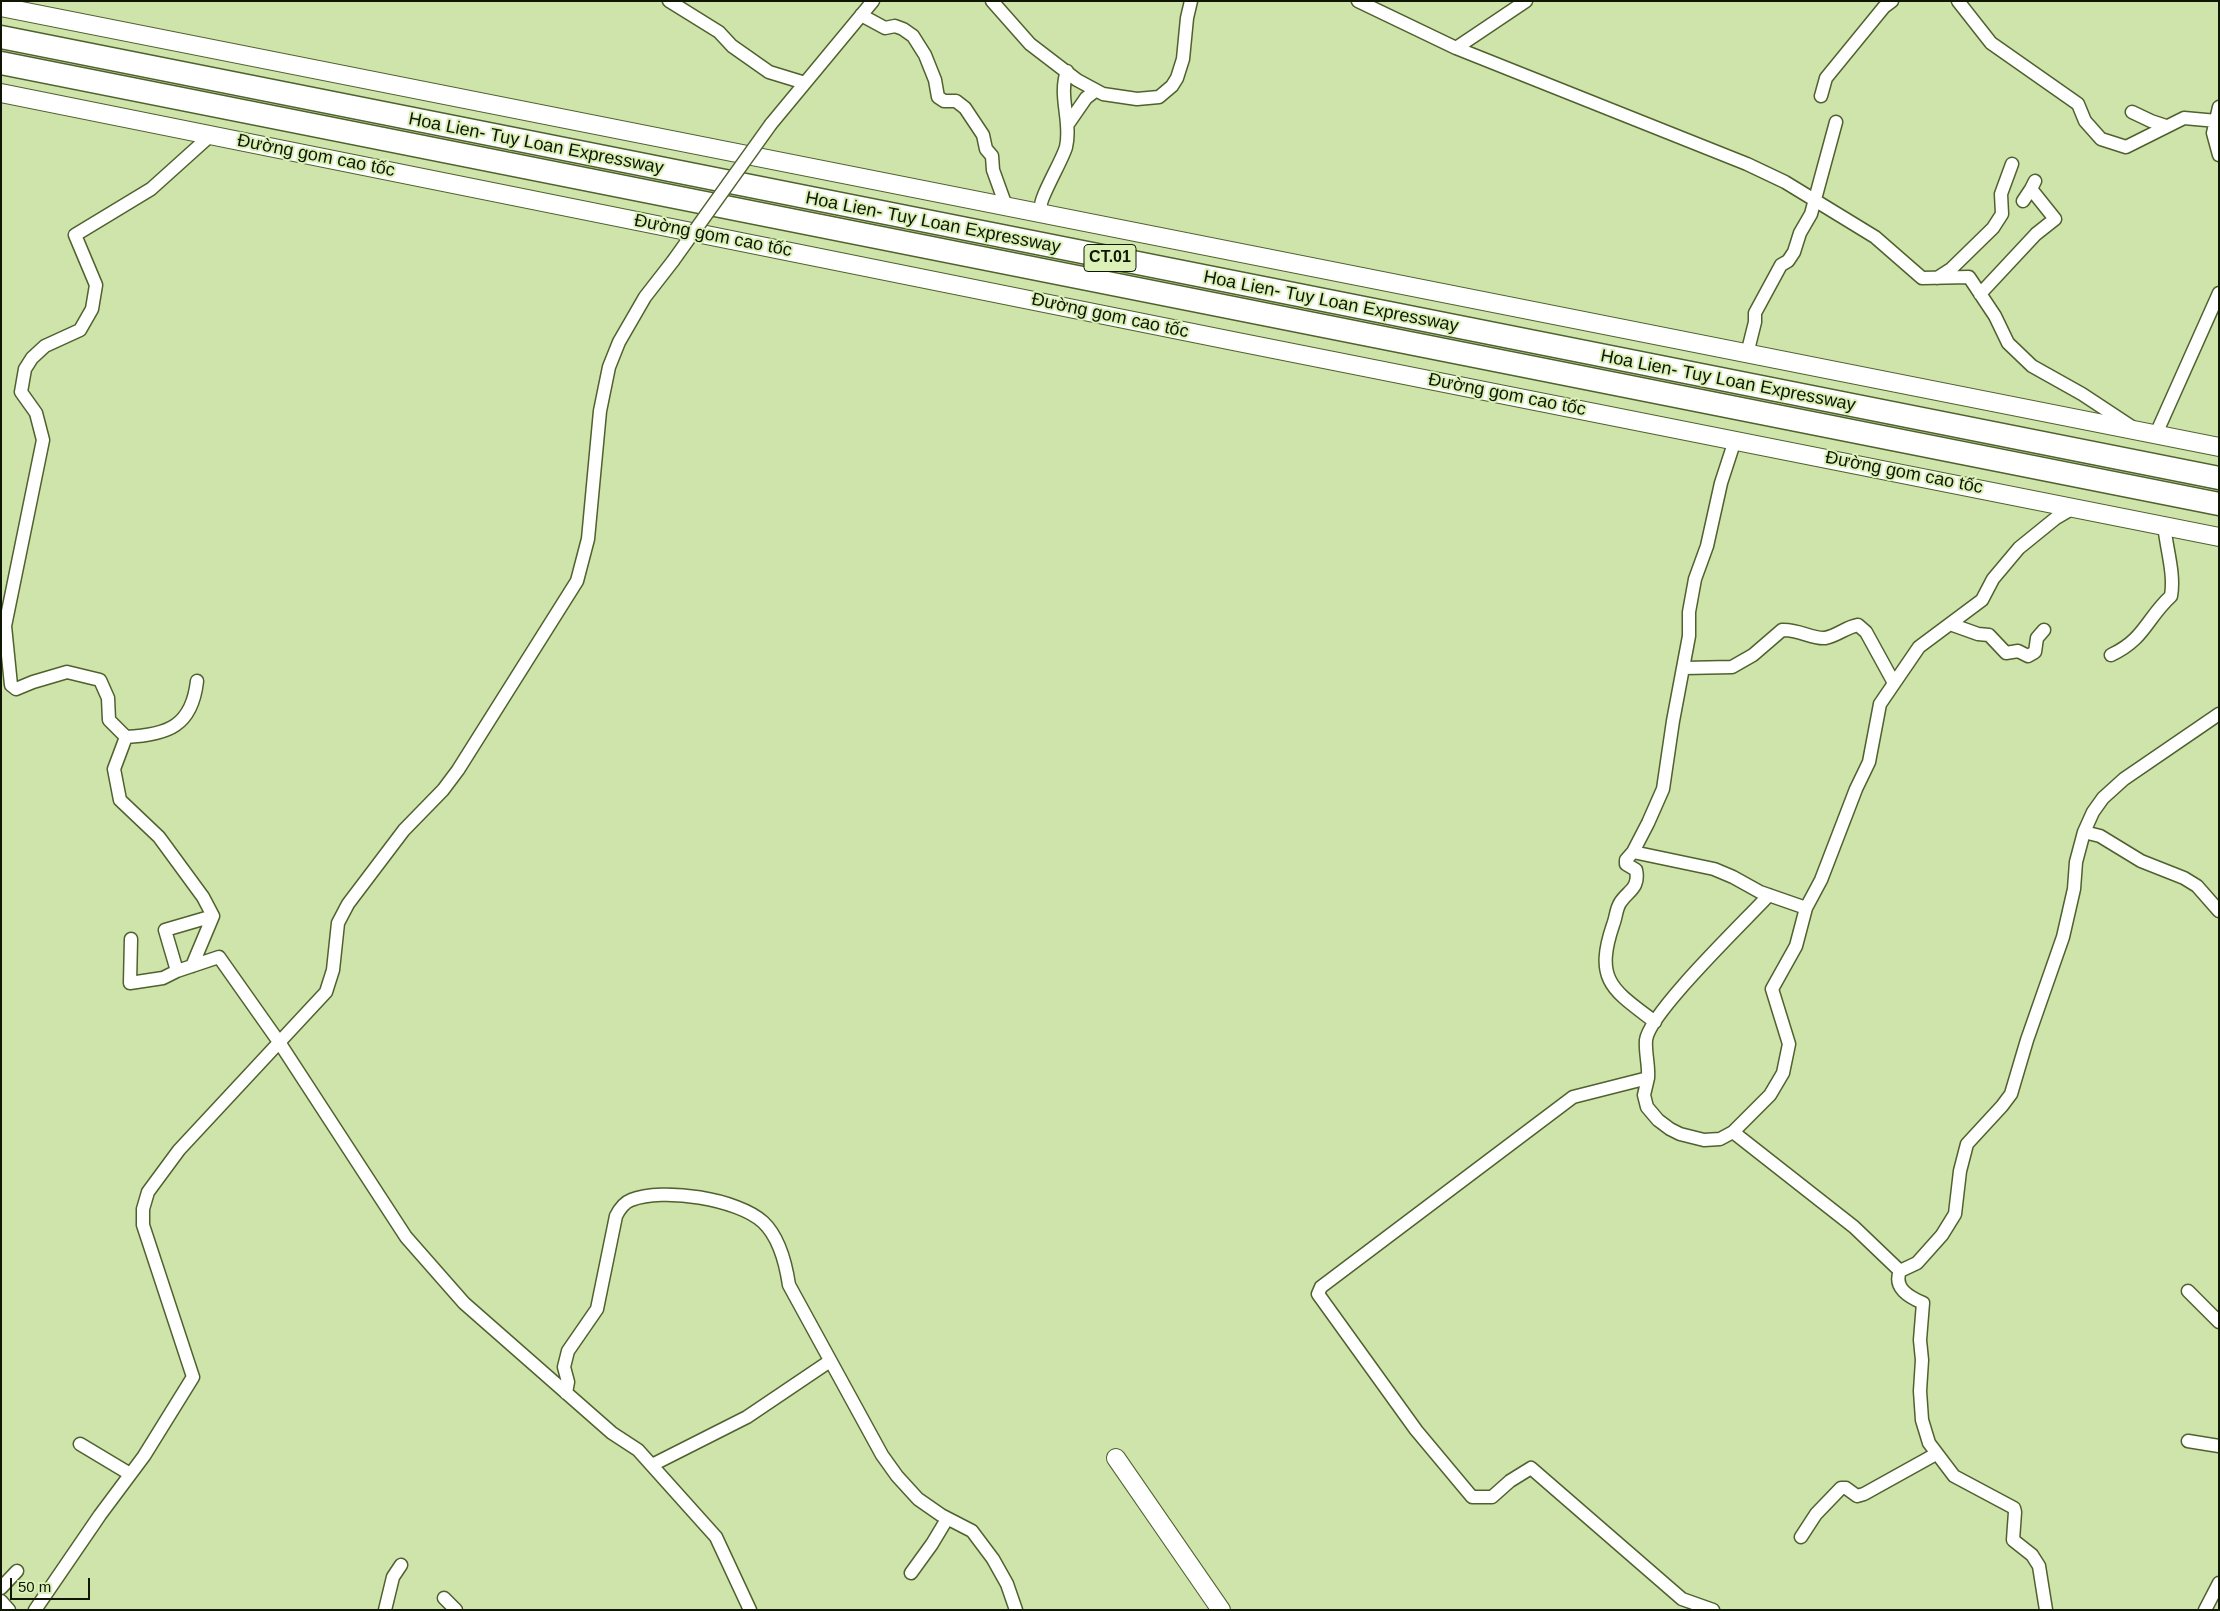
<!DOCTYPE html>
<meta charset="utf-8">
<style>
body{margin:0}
#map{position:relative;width:2220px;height:1611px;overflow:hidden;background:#cee4ab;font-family:Helvetica,sans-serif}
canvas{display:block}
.frame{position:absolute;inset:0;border:2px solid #0f1603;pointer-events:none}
.scale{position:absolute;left:10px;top:1578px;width:80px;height:22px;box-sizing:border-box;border:2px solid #0f1603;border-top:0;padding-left:6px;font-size:15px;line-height:18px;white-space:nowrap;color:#0f1603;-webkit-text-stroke:4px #dbf1b8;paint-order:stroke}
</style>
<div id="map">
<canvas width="2220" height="1611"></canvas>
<div class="frame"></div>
<div class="scale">50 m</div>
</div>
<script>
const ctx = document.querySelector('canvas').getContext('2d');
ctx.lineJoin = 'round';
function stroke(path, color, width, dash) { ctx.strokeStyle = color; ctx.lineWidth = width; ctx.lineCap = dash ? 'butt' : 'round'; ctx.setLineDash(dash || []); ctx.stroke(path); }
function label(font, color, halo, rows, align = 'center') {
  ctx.font = font + ' Helvetica,sans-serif'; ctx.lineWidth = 4; ctx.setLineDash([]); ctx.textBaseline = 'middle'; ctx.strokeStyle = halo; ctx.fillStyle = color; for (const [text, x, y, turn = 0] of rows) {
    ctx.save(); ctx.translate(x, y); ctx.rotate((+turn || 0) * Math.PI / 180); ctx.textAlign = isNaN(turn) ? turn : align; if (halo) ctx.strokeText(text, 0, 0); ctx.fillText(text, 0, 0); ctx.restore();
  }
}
const street = new Path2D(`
 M669,1l50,31 13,14 37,26 36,11
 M992,1l38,43 47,36 26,14 34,5 22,-2 13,-11 5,-8 6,-19 4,-41 4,-17
 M1358,1l98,47 291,116 38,18 90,55 47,41 47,-1 26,39 13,27 24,23 50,28 50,33
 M1958,1l33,42 87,61 7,17 16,18 25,8 58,-29 33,3
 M861,15l24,13 10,-2 8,3 10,7 12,19 10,25 3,17 6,4h12l9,7 18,27 3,14 6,7 1,14 13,36
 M1456,48l70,-47
 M1821,96l5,-18 58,-71 8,-6
 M2219,107l-6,26 6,22
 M2132,112l19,9 15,5
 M771,124l102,-123
 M1068,124l18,-26 9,-7
 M211,135l-60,54 -76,46 21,50 -4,24 -12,21 -35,16 -13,12 -7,11 -4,23 15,21 7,27 -38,186 6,59 5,4 17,-7 34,-10 33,8 8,18 1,22 17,17 -12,32 6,31 39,37 44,60 10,19 -48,14 12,41 42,-14 60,85 127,195 58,66 148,130 26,17 78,87 34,73
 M2023,201l8,-12
 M1044,214c-1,-2 -3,-4 -3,-7 -2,-8 22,-48 25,-60 6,-25 -8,-50 1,-76
 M1937,278l14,-9 42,-41 9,-14 -1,-20 11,-30
 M1980,294l56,-60 19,-15 -24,-30 4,-8
 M1747,354l8,-32v-9l26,-48 7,-4 6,-9 6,-19 11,-19 25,-92
 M2156,434l63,-141
 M1950,624l28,10 11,1 17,18 12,-2 10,5 7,-4 2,-14 7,-8
 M2111,655c34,-16 35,-36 60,-59 4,-23 -5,-48 -7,-72
 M1684,668l48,-1 21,-12 29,-25c17,-1 29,9 43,8 12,-2 21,-11 33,-13l8,7 28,51
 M126,737c42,-2 66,-11 71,-56
 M2084,832l16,4 41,25 43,17 13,8 22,25
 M1633,852l81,17 19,8 27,15 46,16
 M131,939l-1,44 33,-5 14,-7
 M192,966l21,-50
 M1655,1022c-42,-32 -61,-41 -42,-97 3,-7 3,-16 7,-22 7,-12 20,-14 16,-33l-10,-6v-4l7,-8 15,-29 15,-34 10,-68 16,-85v-24l6,-33 12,-33 14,-63 14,-43
 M1648,1078l-4,17 3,12 11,13 12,9 10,5 24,6 16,-1 13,-7 37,-37 13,-22 6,-29 -17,-55 24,-43 10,-38 15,-28 35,-91 13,-27 11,-58 39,-57 63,-47 11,-21 26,-31 37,-30 19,-11
 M1733,1132l121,95 46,44
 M2188,1291l31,31
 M566,1393l2,-11 -4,-15 4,-16 29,-42 19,-93c3,-6 7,-13 15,-16 32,-13 107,-1 132,22 16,15 23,43 26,63l93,170 15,21 21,23 23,16 31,16 21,28 14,25 9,26
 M2188,1441l31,5
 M80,1444l50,30
 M652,1465l95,-48 83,-56
 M1801,1537l15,-23 25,-26h5l11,8 7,-2 72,-40
 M911,1573l21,-29 15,-25
 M1,1588l16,-17
 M444,1598l12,12
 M1,1601l8,9
 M35,1610l65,-95 44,-59 49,-79 -50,-152v-16l5,-17 31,-42 147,-158 7,-22 5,-47 10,-19 56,-74 39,-40 15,-20 119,-189 11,-42 12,-128 9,-44 10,-25 26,-45 28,-36
 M385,1610l8,-33 8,-12
 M1713,1610l-31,-11 -151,-131 -21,13 -18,16h-20l-56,-67 -98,-136 3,-7 252,-190 75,-19c1,-13 -3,-25 -2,-38 3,-27 100,-120 123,-145
 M2046,1610l-7,-44 -7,-11 -19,-15 2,-28 -1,-4 -60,-32 -25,-33 -7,-23 -2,-29 2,-31 -2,-20 3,-37c-14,-6 -30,-15 -23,-32l17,-8 25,-28 13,-21 5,-43 7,-27 35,-38 9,-12 16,-54 36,-103 11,-48 2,-27 8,-30 9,-20 10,-14 21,-19 95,-65
 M2205,1610l14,-27`);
const secondary = new Path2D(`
 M1,7l2218,440
 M1,93l1237,249 981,195
 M1116,1458l105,152`);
const highway = new Path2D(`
 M1,37l2218,441
 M1,63l2218,441`);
const streetBridge = new Path2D(`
 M673,261l98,-137`);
const shields = [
 [1110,258,52]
];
const shieldNames = [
 ["CT.01",1110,258]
];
const streetNames = [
 ["Hoa Lien- Tuy Loan Expressway",536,144,11],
 ["Đường gom cao tốc",316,156,11],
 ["Hoa Lien- Tuy Loan Expressway",933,223,11],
 ["Đường gom cao tốc",713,236,11],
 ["Hoa Lien- Tuy Loan Expressway",1331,302,11],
 ["Đường gom cao tốc",1110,316,12],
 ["Hoa Lien- Tuy Loan Expressway",1728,381,11],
 ["Đường gom cao tốc",1507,395,11],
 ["Đường gom cao tốc",1904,473,11]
];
stroke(street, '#4f612d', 15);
stroke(secondary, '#4f612d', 20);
stroke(highway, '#4f612d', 25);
stroke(street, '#fff', 12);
stroke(secondary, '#fff', 18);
stroke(highway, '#fff', 22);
stroke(streetBridge, '#4f612d', 15, []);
stroke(streetBridge, '#fff', 12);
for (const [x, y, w] of shields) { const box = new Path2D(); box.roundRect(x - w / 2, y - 13.5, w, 27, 4); ctx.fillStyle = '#dbf1b8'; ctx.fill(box); stroke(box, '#0f1603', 1); }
label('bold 16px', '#0f1603', null, shieldNames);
label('18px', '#0f1603', '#dbf1b8', streetNames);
</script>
